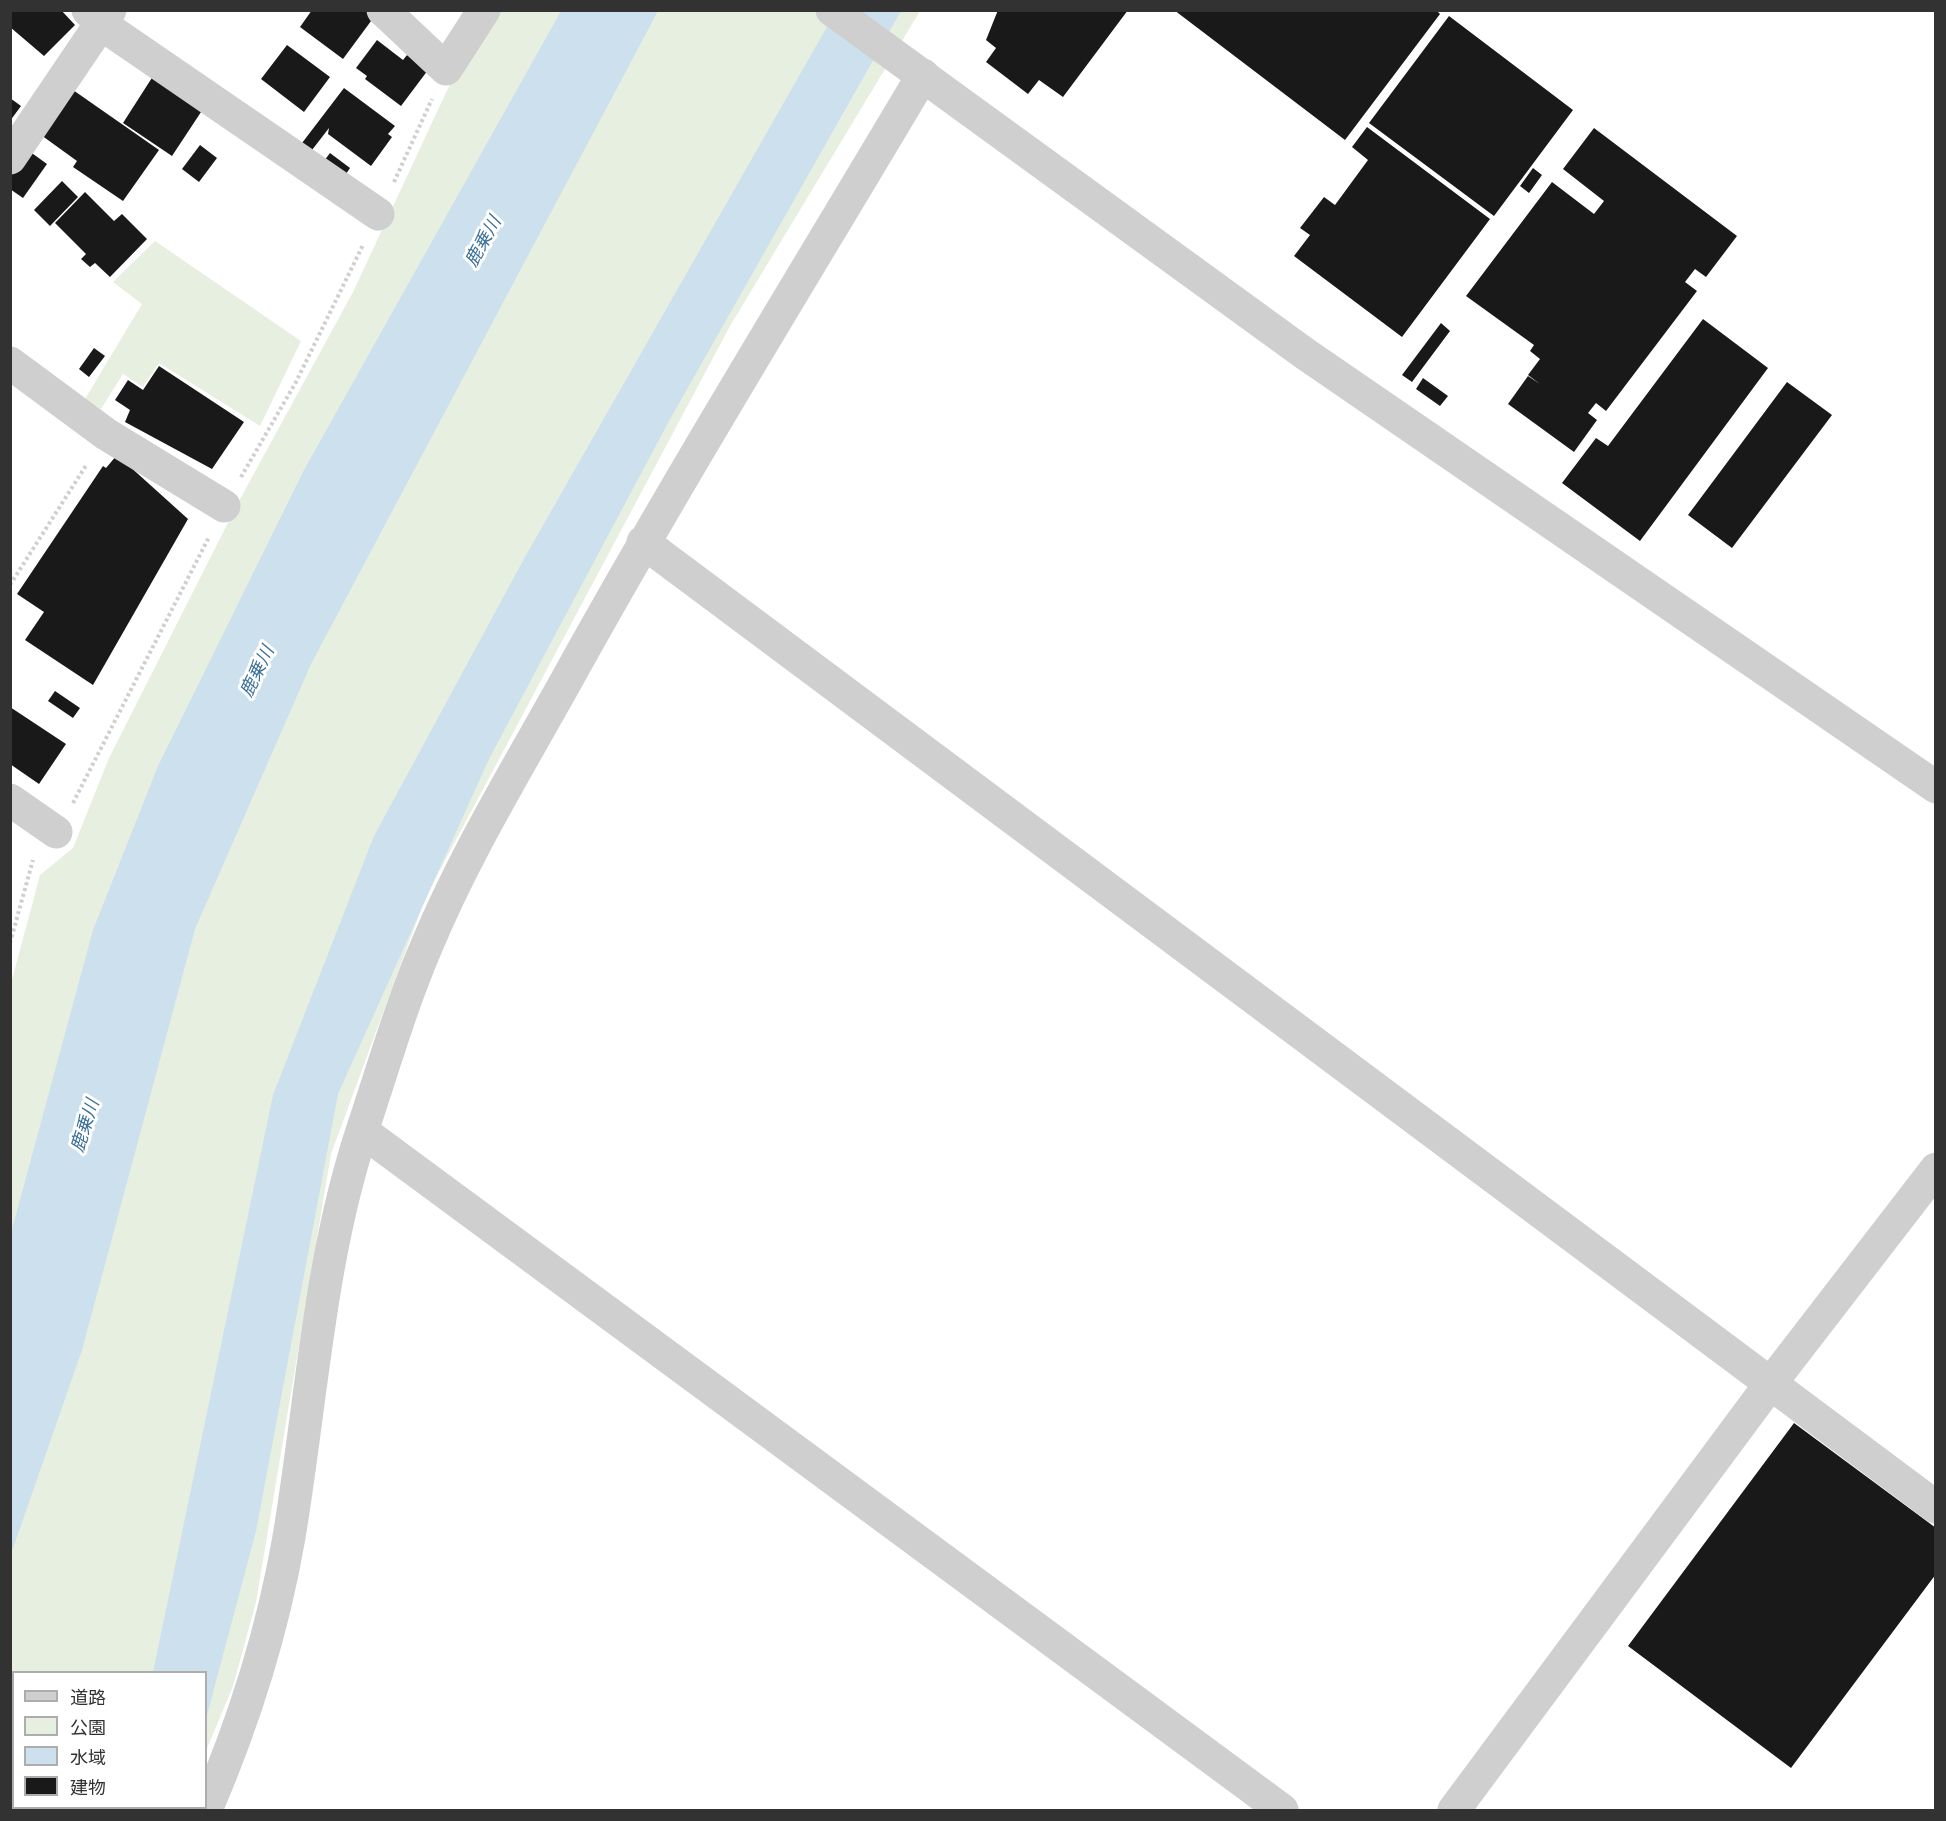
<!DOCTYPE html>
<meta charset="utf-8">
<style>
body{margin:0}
#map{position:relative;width:1946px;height:1821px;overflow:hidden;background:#fff;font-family:"Varela Round","Noto Sans JP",sans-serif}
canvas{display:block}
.frame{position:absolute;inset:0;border:12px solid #323232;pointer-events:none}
.legend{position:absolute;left:12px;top:1671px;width:195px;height:138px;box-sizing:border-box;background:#fff;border:2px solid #adadad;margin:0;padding:8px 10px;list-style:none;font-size:18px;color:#323232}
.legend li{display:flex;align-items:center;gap:12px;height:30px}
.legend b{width:30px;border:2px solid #adadad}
</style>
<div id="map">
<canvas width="1946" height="1821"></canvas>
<div class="frame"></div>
<ul class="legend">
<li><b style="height:8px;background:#cfcfcf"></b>道路</li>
<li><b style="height:16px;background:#e7efe0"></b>公園</li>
<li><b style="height:16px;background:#cce0ee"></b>水域</li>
<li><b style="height:16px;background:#191919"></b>建物</li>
</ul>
</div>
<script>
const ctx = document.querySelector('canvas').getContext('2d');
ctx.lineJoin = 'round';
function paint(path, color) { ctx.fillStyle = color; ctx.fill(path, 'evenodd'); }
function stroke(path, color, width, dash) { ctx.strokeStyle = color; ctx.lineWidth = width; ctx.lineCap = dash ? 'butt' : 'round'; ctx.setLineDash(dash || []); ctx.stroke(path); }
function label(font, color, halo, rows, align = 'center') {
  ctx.font = font + ' "Varela Round","Noto Sans JP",sans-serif'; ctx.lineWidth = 6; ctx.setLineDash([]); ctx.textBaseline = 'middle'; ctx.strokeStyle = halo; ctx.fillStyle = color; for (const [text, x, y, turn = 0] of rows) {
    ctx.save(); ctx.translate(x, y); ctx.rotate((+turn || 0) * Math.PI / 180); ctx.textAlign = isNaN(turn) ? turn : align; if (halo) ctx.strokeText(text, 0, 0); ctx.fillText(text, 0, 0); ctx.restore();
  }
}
const green = new Path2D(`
 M494,11h426l-190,315 -304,570 -95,258 -75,448 -23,84 -27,65v-79h-192v136h168l-2,2h-169l-1,-823 30,-112 33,-27 36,-90 130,-257 114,-209 105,-225z
 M155,241l146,100 -41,85 -101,-63 -16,24 -20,-13 -22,35 -16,-10 57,-95 -29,-22z`);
const water = new Path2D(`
 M561,11h97l-347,653 -116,265 -113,421 -71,204v-321l82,-303 65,-164 146,-296z
 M836,11h65l-232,410 -180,338 -151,335 -82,437 -50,188v-47h-53l120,-577 101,-259 151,-279z
 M103,1808h66l-1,2h-66z`);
const building = new Path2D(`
 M10,10h51l14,15 -31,31 -34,-29z
 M312,10h53l9,7 -31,42 -43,-32z
 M998,10h130l-65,87 -24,-17 -11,14 -42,-32 10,-14 -10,-8z
 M1174,10h262l4,4 -95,126z
 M1449,16l124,94 -79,106 -125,-93z
 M377,40l26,20 4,-5 21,15 -27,36 -36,-27 2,-3 -11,-8z
 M287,45l43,32 -26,35 -43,-33z
 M155,73l50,33 -33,50 -49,-33z
 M344,88l51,38 -7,8 4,3 -21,29 -43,-32 1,-6 -17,22 -10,-7z
 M73,90l86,60 -36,51 -50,-34 4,-6 -36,-26z
 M10,98l11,8 -11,15z
 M1367,127l123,92 -88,118 -108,-81 16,-21 -10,-7 24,-31 11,8 33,-45 -16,-13z
 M1594,128l143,108 -31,41 -11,-8 -10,13 12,9 -91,120 -10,-8 -8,10 9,7 -23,32 -66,-48 20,-28 12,8 -12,-9 12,-16 -10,-8 4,-6 -68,-49 86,-114 42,32 10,-13 -41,-32z
 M200,145l17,13 -18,24 -17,-13z
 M29,151l18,13 -24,34 -13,-9v-13z
 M330,153l20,15 -6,9 -20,-16z
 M1533,168l9,7 -13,18 -9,-7z
 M62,181l16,16 -28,29 -16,-16z
 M85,192l29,29 8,-7 25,25 -37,38 -15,-14 -5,4 -9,-8 5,-5 -31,-31z
 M1703,319l65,49 -128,173 -78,-58 34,-45 12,8z
 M1441,323l9,8 -38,51 -10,-7z
 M94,348l11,8 -16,21 -10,-8z
 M159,366l85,56 -32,47 -87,-47 5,-12 -15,-10 13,-20 15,10z
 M1423,378l25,18 -8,10 -24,-17z
 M1787,382l45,33 -100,133 -44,-33z
 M117,455l71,64 -95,166 -68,-45 19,-28 -27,-18 86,-128 3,2z
 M55,691l25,17 -7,10 -25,-17z
 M10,707l56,37 -27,40 -29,-20z
 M1794,1423l142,105v46l-145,194 -163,-122z`);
const path = new Path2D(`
 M394,182l38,-83
 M241,477l55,-95 67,-137
 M10,585l77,-121
 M73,803l136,-266
 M10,943l23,-83`);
const minor = new Path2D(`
 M88,10l13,14 277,190
 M383,10l63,59 38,-59
 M10,158l100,-148
 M10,363l96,71 118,72
 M643,542l1293,965
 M10,800l46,32
 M362,1131l920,679
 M206,1810c37,-86 67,-180 83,-273 23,-138 30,-279 75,-412 20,-60 38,-122 63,-180 38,-91 90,-176 138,-262 114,-206 238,-406 358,-608`);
const tertiary = new Path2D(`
 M832,10l472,343 632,434
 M1454,1810l317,-427 165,-214`);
const waterNames = [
 ["鹿乗川",484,242,-61],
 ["鹿乗川",258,672,-64],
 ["鹿乗川",86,1126,-72]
];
paint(green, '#e7efe0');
paint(water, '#cce0ee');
paint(building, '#191919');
stroke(path, '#cfcfcf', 4, [3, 3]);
stroke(minor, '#cfcfcf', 33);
stroke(tertiary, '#cfcfcf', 33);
label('italic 18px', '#3c7198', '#fff', waterNames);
</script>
